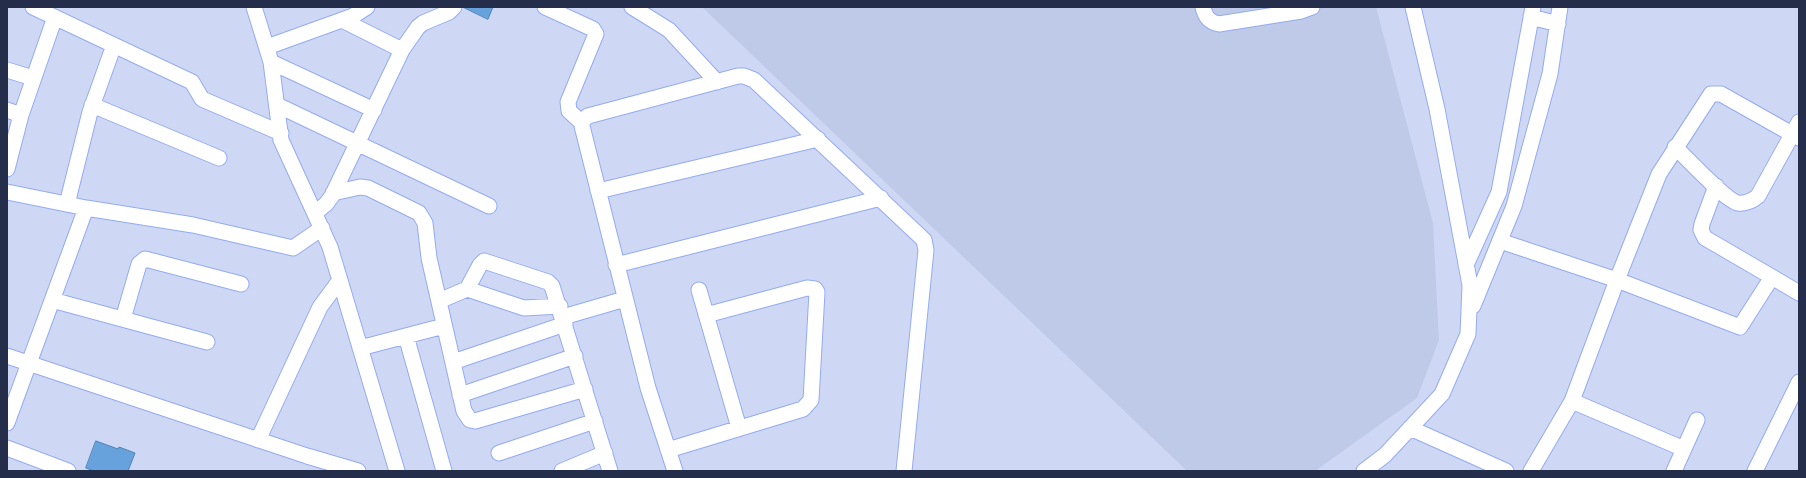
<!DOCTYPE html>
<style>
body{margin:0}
#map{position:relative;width:1806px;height:478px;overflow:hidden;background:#ced8f5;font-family:"PT Sans",sans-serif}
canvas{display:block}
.frame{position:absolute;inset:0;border:8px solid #242d49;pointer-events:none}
</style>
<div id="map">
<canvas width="1806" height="478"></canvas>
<div class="frame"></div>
</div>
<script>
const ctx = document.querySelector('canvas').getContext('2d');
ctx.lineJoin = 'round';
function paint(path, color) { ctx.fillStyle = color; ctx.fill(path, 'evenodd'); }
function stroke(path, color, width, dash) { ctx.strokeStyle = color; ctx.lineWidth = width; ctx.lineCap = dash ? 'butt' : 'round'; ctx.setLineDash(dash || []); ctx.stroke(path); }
const built = new Path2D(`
 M702,7h674l57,216 6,117 -22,58 -102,73h-128z`);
const building = new Path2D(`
 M463,7h30l-5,12z
 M96,441l22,8 1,-2 16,6 -7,18h-34l-8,-3z`);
const minor = new Path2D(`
 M33,7l159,75 10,17 79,34
 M254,7l17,55 10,78 49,107 67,224
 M545,7l48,22 3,5 -28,68 1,9 12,11
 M632,7l37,23 48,52
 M1203,7c2,10 6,15 16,17l82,-13 11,-4
 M1531,17l27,7
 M342,20l60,30
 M267,47l86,-31 14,-9
 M271,62l103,48
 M7,70l26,8
 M92,105l127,53
 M277,105l212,101
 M7,110l14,5
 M1675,147c11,10 51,54 63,56 8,1 14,-2 20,-7l41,-74
 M7,169l14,-54 34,-98
 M1716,186l-14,38 -1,6 4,8 67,39
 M598,191l220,-52
 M7,192l79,16 107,17 100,23 29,-20
 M333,193l27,-6 8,1 51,25 6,10 4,35 35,153 6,9 5,1 110,-32
 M67,204l23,-92 24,-67
 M315,213l11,-9 6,-8 70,-146 16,-23 5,-4 26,-11 5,-5
 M1500,241l117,39 42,-106 52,-80h10l78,44
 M616,265l265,-67
 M1466,265l33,-73 34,-185
 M467,289l57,19 36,-2
 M699,290l40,138
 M52,300l155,42
 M439,301l28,-12 13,-24 4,-4 64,21 4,4 58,185
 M1473,306l41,-100 36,-132 10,-67
 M563,317l62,-18
 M123,319l16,-55 6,-5 96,25
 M406,336l38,135
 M360,348l84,-22
 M7,356l300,100 51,15
 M453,362l112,-38
 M460,395l115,-39
 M1572,401l112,48
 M7,423l79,-215
 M1410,428l96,43
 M258,440l62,-133 20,-27
 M7,448l61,23
 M668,450l135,-41 8,-9 6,-108 -2,-3 -8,-1 -101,27
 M499,453l96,-32
 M562,471l43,-18
 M675,471l-27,-83 -67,-266 7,-6 150,-40h6l10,4 170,160 2,10 -22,221
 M1364,471l21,-16 57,-61 26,-60 2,-49 -33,-176 -24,-102
 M1531,471l41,-70 45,-121 123,47 32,-50 27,16
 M1674,471l23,-51
 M1755,471l44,-89`);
paint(built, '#bfcae9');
paint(building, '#68a2dc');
stroke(building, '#4a82b9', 1);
stroke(minor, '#94abf1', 17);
stroke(minor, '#fff', 15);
</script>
